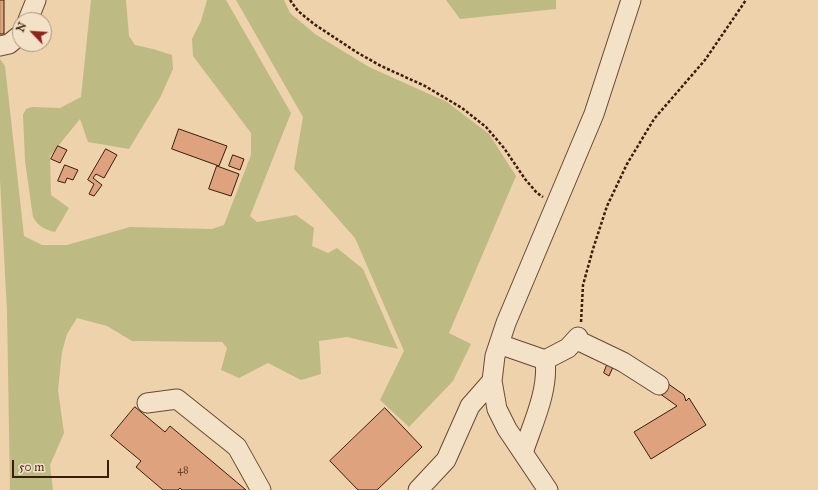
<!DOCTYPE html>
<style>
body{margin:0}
#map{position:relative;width:818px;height:490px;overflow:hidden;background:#edd2ab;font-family:"IM FELL Great Primer",serif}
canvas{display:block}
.north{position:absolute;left:12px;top:12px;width:40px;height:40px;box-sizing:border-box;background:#f3e2c8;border:1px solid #a9937b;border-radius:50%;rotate:295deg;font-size:11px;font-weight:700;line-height:16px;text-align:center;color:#3a1d08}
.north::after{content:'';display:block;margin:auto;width:14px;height:18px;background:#8f2418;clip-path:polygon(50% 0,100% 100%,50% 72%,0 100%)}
.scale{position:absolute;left:12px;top:460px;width:97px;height:18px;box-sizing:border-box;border:2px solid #3a1d08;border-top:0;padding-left:5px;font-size:12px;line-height:14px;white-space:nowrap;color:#3a1d08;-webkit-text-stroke:3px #f3e2c8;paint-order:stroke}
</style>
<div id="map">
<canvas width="818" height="490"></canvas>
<div class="north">N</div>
<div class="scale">50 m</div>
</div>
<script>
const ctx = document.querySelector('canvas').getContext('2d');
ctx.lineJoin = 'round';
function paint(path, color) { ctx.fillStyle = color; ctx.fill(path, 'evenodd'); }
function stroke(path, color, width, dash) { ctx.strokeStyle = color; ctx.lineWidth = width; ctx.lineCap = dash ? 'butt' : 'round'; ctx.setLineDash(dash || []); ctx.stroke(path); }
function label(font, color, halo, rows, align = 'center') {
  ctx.font = font + ' "IM FELL Great Primer",serif'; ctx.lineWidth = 3; ctx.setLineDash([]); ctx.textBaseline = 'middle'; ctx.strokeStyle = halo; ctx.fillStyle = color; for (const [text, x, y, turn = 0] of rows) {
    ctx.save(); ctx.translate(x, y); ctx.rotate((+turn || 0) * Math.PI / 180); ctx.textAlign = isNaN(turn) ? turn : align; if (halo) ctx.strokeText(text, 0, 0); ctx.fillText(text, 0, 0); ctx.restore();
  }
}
const green = new Path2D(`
 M91,0h35l3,36 6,9 18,4 19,6 1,14 -12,27 -32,53 -41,-7 -8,-23 -30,37 1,39 18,13 -14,24c-11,-3 -16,-5 -22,-15l-8,-56 -2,-46 3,-6 6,-2 28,1 21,-11z
 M207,0h19l65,113 -41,103 7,6 39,-7 18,13 -2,18 16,7 9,-5 26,21 35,80 -51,-12 -28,4 2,33 -20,6 -33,-17 -29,15 -18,-8 6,-22 -5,-6 -90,-1 -25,-15 -30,-8 -10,16 -5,18 -4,38 6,43 -14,32 3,25h-43l-3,-179 -7,-131v-121l5,7 19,170 18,9h25l63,-18 82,2 12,-4 27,-70v-22l-58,-77 -1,-17 9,-18z
 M236,0h48l6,13 25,21 54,33 78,35 42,32 27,42 -67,157 22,11 -18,37 -44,46 -29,-27 24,-49 -49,-113 -61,-69 9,-52z
 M446,0h110v9l-96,10z`);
const building = new Path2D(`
 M0,0h4v34h-4z
 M179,129l48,17 -8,20 -47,-17z
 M58,146l9,4 -7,13 -9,-4z
 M106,149l11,6 -13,23 -8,-4 -3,4 9,7 -8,11 -5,-2 5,-10 -6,-4z
 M233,155l11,4 -4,11 -11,-4z
 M65,165l13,5 -5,10 -6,-2 -2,5 -7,-2z
 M217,166l22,8 -8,22 -22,-7z
 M607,365l6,2 -4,9 -5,-3z
 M667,383l17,12 2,6 3,-3 17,27 -55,34 -17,-27 43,-26 -18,-13z
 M135,407l30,25 5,-6 76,64h-64l-2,-2 -2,2h-15l-27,-23 5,-6 -30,-25z
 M385,408l37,39 -45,43h-19l-28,-29z`);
const path = new Path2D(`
 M290,0l8,11 16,13 44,29 23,13 44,20 37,22 24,19 18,21 21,31 12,14 6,4
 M581,322l2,-37 10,-36 14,-43 20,-42 27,-45 51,-59 41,-60`);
const minor = new Path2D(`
 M28,20l8,-20
 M0,46l9,-2 11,-9
 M577,340l46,22 36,23
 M499,344l46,16 23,-12 10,-11
 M147,403l30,-4 60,48 24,43
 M523,453c9,-28 26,-62 22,-93
 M418,490l28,-30 24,-54 22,-25
 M548,490l-41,-61 -10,-20 -5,-28 3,-25 11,-33 88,-209 37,-114`);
const numberNames = [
 ["48",183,471]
];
paint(green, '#beba84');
paint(building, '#dea27e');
stroke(building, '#3a1d08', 1);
stroke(minor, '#674a31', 21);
stroke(path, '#3a1d08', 2.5, [3, 2]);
stroke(minor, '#f3e2c8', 19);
label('10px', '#633e26', null, numberNames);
</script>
